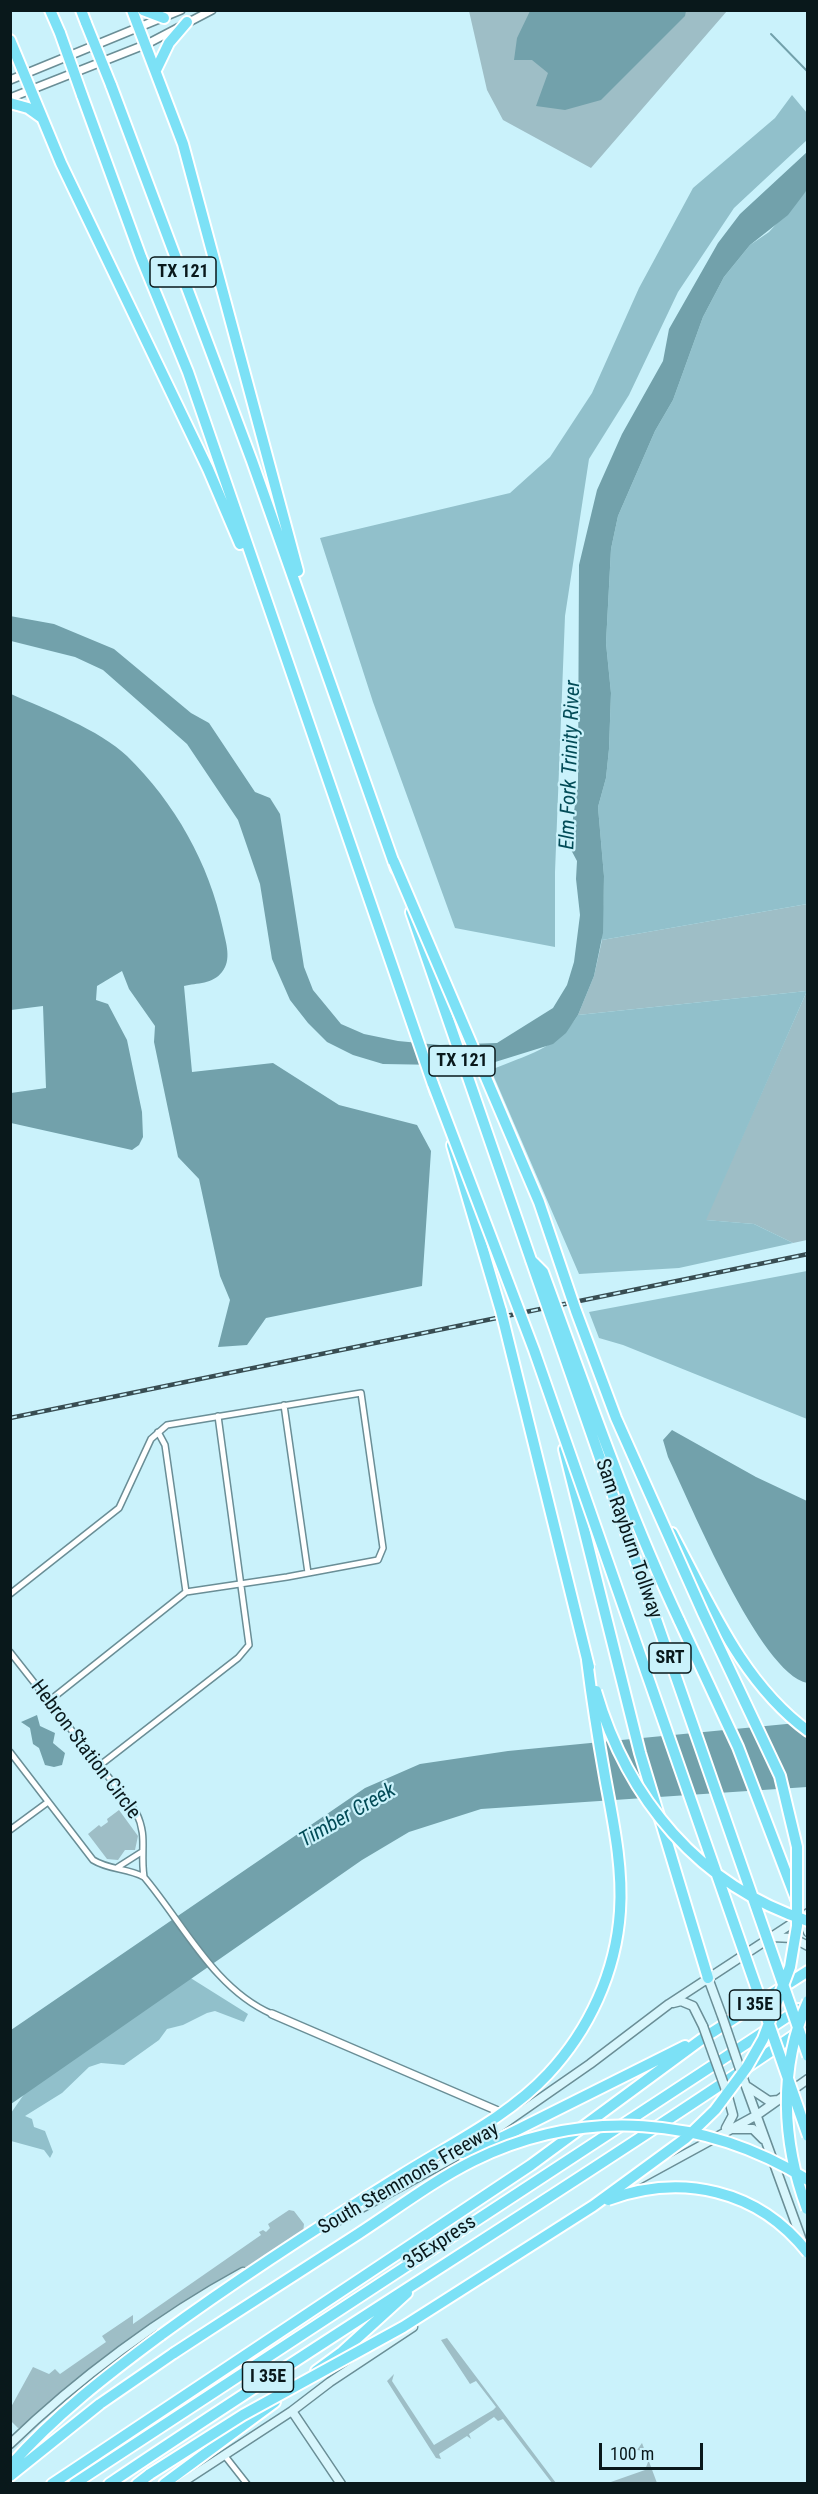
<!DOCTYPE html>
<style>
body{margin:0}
#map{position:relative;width:818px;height:2494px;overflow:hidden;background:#caf2fb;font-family:"Roboto Condensed",sans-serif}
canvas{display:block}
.frame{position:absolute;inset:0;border:12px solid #09181b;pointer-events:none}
.scale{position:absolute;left:599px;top:2443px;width:104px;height:27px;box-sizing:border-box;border:3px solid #09181b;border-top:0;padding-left:8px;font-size:18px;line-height:21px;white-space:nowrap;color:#09181b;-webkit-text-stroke:4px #caf2fb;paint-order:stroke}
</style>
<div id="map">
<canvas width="818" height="2494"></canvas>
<div class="frame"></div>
<div class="scale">100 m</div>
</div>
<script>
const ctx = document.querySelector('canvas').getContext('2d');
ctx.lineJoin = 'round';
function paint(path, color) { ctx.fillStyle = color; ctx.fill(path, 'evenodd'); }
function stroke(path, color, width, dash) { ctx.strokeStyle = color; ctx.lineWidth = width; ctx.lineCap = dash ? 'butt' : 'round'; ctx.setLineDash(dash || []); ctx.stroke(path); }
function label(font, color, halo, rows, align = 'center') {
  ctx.font = font + ' "Roboto Condensed",sans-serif'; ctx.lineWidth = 4.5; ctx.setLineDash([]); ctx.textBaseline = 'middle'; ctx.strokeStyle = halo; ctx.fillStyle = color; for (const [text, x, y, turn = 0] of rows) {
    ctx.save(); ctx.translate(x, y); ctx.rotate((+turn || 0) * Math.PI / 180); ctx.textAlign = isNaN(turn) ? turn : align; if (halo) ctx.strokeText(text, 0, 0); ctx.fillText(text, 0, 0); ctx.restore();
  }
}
const green = new Path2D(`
 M469,11h258l-136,157 -88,-48 -16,-30z
 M807,904v336l-14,3 -39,-19 -49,-4 102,-229 -229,24 16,-39 8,-36z
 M119,1810l19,26 -3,14h-10l-7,10 -11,-1 -19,-25 11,-9 2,2 7,-5 -1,-3z
 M289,2210l5,1 10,13 -1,9 -4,4 -96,55 -180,135 -5,1 -7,-7v-14l22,-40 16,7 6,-5 5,5 46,-32 -4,-6 31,-21v9l128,-89 -2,-3 4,-2 3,2 4,-4 -2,-4z
 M447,2338l109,145h-4l-49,-64 -5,2 -4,-4 -25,17 2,5 -4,-3 -28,18 2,5 -5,-1 -49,-77 7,-7 -2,7 42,64 59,-35 3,-3 -20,-26 -6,3 -29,-44z
 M642,2443l15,40h-49l37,-13 3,-8 -4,-11 -7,-1z`);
const forest = new Path2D(`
 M792,95l15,18v27l-73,68 -56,84 -49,103 -40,64 -24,157 -10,256v75l-100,-19 -82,-226 -53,-164 190,-45 40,-36 42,-64 47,-105 54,-100 82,-70z
 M807,190v714l-205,36 2,-64 -6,-69 8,-29 3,-29 2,-56 -5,-50 5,-94 7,-33 37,-85 18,-31 30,-83 21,-40 26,-32 19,-13z
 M807,991l-101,229 48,4 39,19 -114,25 -100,6 -88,-204c35,-15 66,-21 87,-55z
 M807,1271v148l-184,-74 -24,-7 -10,-26z
 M189,1977l59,37 -4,8 -29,-11 -8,2 -24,12 -16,4 -8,11 -35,25 -23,-2 -12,4 -27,26 -37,23 7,3 2,8 11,4 8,21 -3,6 -6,-8 -33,-9v-28l16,-23z`);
const water = new Path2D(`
 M530,11v-1l156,1 -1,5 -84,84 -36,10 -29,-4 12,-33 -16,-13h-18l3,-22z
 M807,152v38l-19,25 -38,30 -26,32 -21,40 -30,83 -18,31 -37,85 -7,33 -5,94 5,50 -2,56 -3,29 -8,29 6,69 -1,57 -9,43 -16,39 -12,18 -13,11 -61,19 -51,2 -58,-1 -30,-9 -26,-13 -19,-19 -18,-23 -18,-41 -12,-75 -22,-64 -51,-76 -84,-74 -28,-13 -64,-16 -1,-25 44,8 60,25 77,64 18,10 46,69 15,6 10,16 24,153 9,23 28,34 23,10 34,7 42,4 57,-2 56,-35 14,-23 7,-23 6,-47 -4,-36 1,-18 -8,-15 9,-62 1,-219 18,-75 25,-56 41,-73 6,-32 49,-86 22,-29z
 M11,694c34,15 89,36 116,62 48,47 82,107 96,173 3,14 9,31 -1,43 -9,12 -25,11 -38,14l8,86 81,-9 66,42 78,20 14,26 -9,135 -156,32 -19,27 -29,2 12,-47 -10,-24 -21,-97 -21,-22 -24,-115 1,-16 -26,-37 -7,-18 -25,15 -1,14 12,4 19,36 15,72 1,25 -4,8 -7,5 -121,-27v-30l35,-5 -3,-82 -32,4z
 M672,1430l84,47 51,24v182c-47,-10 -117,-180 -139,-226l-5,-17z
 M37,1715l3,11 15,7 -2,10 12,10 -3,12 -8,2 -9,-2 -6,-17 -6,-4 -3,-16 -9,-6z
 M807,1722v65l-326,22 -72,23 -47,28 -351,244v-74l354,-242 55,-24 88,-13z`);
const stream = new Path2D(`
 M771,34l37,38`);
const minor = new Path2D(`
 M284,1405l24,168
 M158,1432l7,13 21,147
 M10,1594l109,-86 32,-69 16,-14 194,-32 22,155 -5,12 -91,17 -101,15 -137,109
 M10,1652l126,160c12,25 4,38 8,65
 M10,1752l83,108c16,10 34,8 51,17 39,46 70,112 128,137
 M99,1766l139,-108 11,-13 -31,-229
 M10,1830l38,-28
 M118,1867l22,-14
 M225,2456l22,28`);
const tertiary = new Path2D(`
 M10,80l171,-70
 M10,98l137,-54 65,-34
 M272,2014l233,100`);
const secondary = new Path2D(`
 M802,1916l6,16
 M772,1937l21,1 15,8
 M708,1978l14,38
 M673,2003l8,-2 12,5 10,20
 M744,2081l60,165
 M748,2087l21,14 9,-1
 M726,2128l7,-13 -6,-22
 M733,2129h20l10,10
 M627,2186l130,-71 51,-36
 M334,2223l128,-70 128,-89 79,-60 139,-91
 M292,2411l49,73
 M10,2444c67,-65 152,-128 233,-172
 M180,2484l112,-73 38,-29 83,-55`);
const motorway = new Path2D(`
 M50,10l10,23
 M81,10l5,13
 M132,10l51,134 115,427
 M143,10l21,8
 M10,40l51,123 147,306 32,75
 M156,70l13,-27 18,-21
 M111,85l141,376 144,408
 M82,95l59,162 47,115 248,721
 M10,103l18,5 14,10
 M411,912l120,348
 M452,1145l49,166
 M564,1449l76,304 68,225
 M672,1533c37,69 70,150 136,198
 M679,1620l59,127 58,152
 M462,2153l41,-16 182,-91
 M316,2371l26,-19 65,-59
 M10,2466c45,-51 97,-91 151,-131
 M10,2476l90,-72 74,-51
 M52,2484l479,-319 171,-126 106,-68
 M74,2484l725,-475
 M109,2484c231,-156 469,-301 699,-458
 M137,2484l13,-10
 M164,2484l111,-82`);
const rail = new Path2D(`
 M10,1418l798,-164`);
const secondaryBridge = new Path2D(`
 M722,2016l22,65
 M703,2026l24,67`);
const motorwayBridge = new Path2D(`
 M86,23l25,62
 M60,33l22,62
 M433,1084l101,266 274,786
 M531,1260l277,796
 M533,1262l10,10c43,117 83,235 136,348
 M501,1311l88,356
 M596,1691c31,107 103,195 212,230
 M608,2200c73,-27 150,-11 200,53
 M807,2209c-25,-67 -29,-141 1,-208
 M161,2335c78,-57 160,-110 242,-161 48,-30 106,-58 145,-100 41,-44 68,-102 72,-163 3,-45 -7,-90 -15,-134 -7,-39 -13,-77 -18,-117
 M174,2353c61,-40 122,-79 184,-119 37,-24 75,-53 115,-73 110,-54 232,-45 335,19
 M150,2474l93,-59 160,-88 190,-121 93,-68 29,-28 32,-43 16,-28 27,-72 7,-41v-79l-17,-71 -77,-163 -87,-195 -40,-107 -37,-109 -145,-340`);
const shields = [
 [183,272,66],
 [462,1061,66],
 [670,1658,42],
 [755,2005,51],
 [268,2377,51]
];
const shieldNames = [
 ["TX 121",183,272],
 ["TX 121",462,1061],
 ["SRT",670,1658],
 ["I 35E",755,2005],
 ["I 35E",268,2377]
];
const streetNames = [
 ["Sam Rayburn Tollway",628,1539,71],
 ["Hebron Station Circle",85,1750,53],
 ["South Stemmons Freeway",409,2179,-30],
 ["35Express",440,2243,-33]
];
const waterNames = [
 ["Elm Fork Trinity River",571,765,-88],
 ["Timber Creek",348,1816,-30]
];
paint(green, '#9ebec6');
paint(forest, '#91c0cb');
paint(water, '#72a1ab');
stroke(stream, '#72a1ab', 2);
stroke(minor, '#6a8e96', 8);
stroke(tertiary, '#6a8e96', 10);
stroke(secondary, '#6a8e96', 11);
stroke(motorway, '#fff', 14);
stroke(minor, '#fff', 5);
stroke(tertiary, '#fff', 7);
stroke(secondary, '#d8f6fc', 8);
stroke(motorway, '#7ce1f6', 10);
stroke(rail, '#384d52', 4.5);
stroke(rail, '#caf2fb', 2, [7]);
stroke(secondaryBridge, '#6a8e96', 11, []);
stroke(motorwayBridge, '#fff', 14, []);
stroke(secondaryBridge, '#d8f6fc', 8);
stroke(motorwayBridge, '#7ce1f6', 10);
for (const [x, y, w] of shields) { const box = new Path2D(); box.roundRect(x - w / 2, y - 15, w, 30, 4.5); ctx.fillStyle = '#caf2fb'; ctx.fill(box); stroke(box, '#09181b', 1.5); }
label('bold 18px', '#09181b', null, shieldNames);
label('20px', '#09181b', '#caf2fb', streetNames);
label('italic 21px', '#024b57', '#caf2fb', waterNames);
</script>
